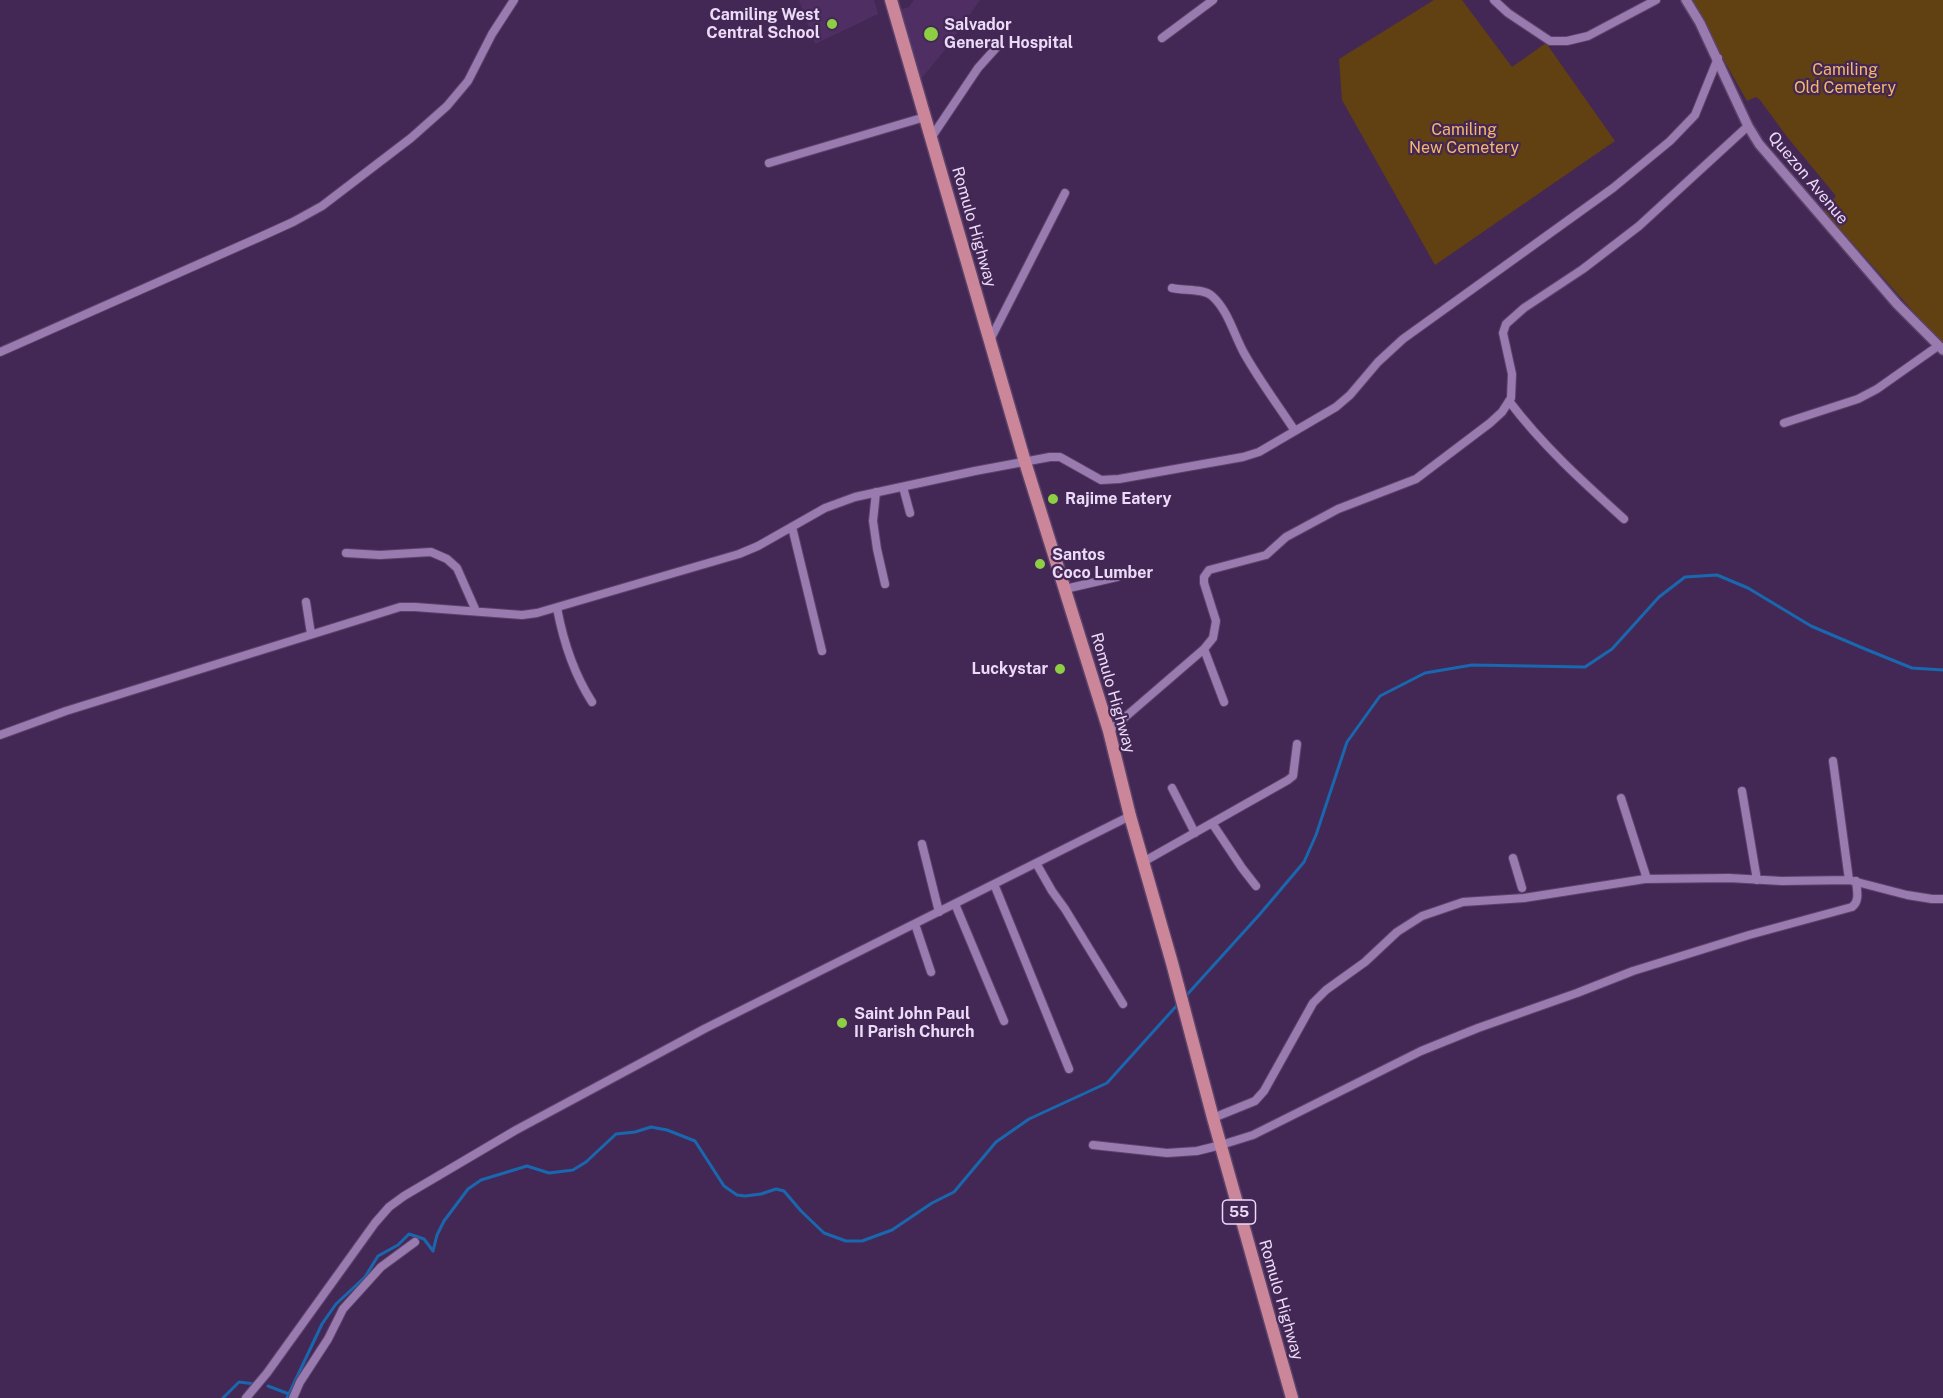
<!DOCTYPE html>
<style>
body{margin:0}
canvas{display:block;background:#432755}
</style>
<canvas width="1943" height="1398"></canvas>
<script>
const ctx = document.querySelector('canvas').getContext('2d');
ctx.lineJoin = 'round';
function paint(path, color) { ctx.fillStyle = color; ctx.fill(path, 'evenodd'); }
function stroke(path, color, width, dash) { ctx.strokeStyle = color; ctx.lineWidth = width; ctx.lineCap = dash ? 'butt' : 'round'; ctx.setLineDash(dash || []); ctx.stroke(path); }
function label(font, color, halo, rows, align = 'center') {
  ctx.font = font + ' "Public Sans",sans-serif'; ctx.lineWidth = 4.5; ctx.setLineDash([]); ctx.textBaseline = 'middle'; ctx.strokeStyle = halo; ctx.fillStyle = color; for (const [text, x, y, turn = 0] of rows) {
    ctx.save(); ctx.translate(x, y); ctx.rotate((+turn || 0) * Math.PI / 180); ctx.textAlign = isNaN(turn) ? turn : align; if (halo) ctx.strokeText(text, 0, 0); ctx.fillText(text, 0, 0); ctx.restore();
  }
}
const built = new Path2D(`
 M799,0h75l4,14 -63,30z
 M914,0h66l-36,51 -24,29 -21,-70 10,-3z`);
const green = new Path2D(`
 M1434,0h28l50,67 34,-24 69,98 -180,124 -93,-165 -3,-41z
 M1690,0h253v345l-119,-134 12,-15 -48,-58 -28,-38 -4,-3 -9,4z`);
const stream = new Path2D(`
 M1184,998l76,-84 44,-52 12,-27 31,-93 33,-46 45,-23 47,-8 113,2 27,-18 47,-52 26,-20 32,-2 31,13 63,38 54,23 47,19 31,2
 M268,1386l21,8
 M223,1398l16,-16 16,2
 M287,1398l35,-74 14,-20 29,-27 13,-21 20,-11 11,-11 15,5 9,12 4,-16 7,-14 24,-32 13,-9 46,-14 22,7 24,-3 13,-8 30,-28 19,-2 16,-5 16,3 28,11 29,45 13,9 8,1 16,-2 15,-5 8,2 17,20 23,22 22,8h16l30,-11 40,-27 22,-11 42,-50 33,-23 78,-36 72,-80`);
const minor = new Path2D(`
 M1494,0l14,13 42,28h17l21,-5 68,-36
 M1162,38l51,-38
 M931,138l47,-70 18,-20
 M769,163l156,-46
 M1172,288c12,3 32,0 40,8 16,14 22,39 32,57 15,27 34,52 51,78
 M990,340l75,-147
 M0,352l260,-115 33,-15 29,-16 89,-68 36,-32 21,-25 24,-47 22,-34
 M1509,401c33,44 74,81 115,118
 M1784,423l74,-24 19,-10 61,-43
 M903,487l7,26
 M876,492l-3,29 4,28 8,35
 M792,527l30,124
 M346,553l34,2 51,-3 16,7 10,9 19,43
 M1065,589l52,-12
 M306,602l5,32
 M557,608c6,32 17,66 35,94
 M1204,649l20,53
 M1109,731l95,-82 9,-11 3,-17 -12,-38v-6l5,-7 57,-15 20,-18 52,-28 78,-30 74,-56 12,-11 9,-14 1,-24 -9,-41 3,-9 18,-16 59,-39 56,-43 109,-100
 M0,735l66,-24 334,-104h15l107,8 15,-2 202,-59 19,-8 67,-38 30,-11 120,-26 75,-14h10l41,23 18,-1 124,-22 16,-5 77,-45 14,-12 28,-33 25,-23 210,-151 57,-47 25,-26 23,-57
 M1833,761l16,119
 M1172,788l23,45
 M1742,791l15,89
 M1621,798l26,81
 M1212,823l30,45 14,18
 M922,844l17,68
 M1513,858l9,30
 M1143,862l145,-82 5,-4 4,-32
 M1036,863l16,28 13,18 58,95
 M994,884l75,185
 M955,904l49,117
 M915,924l16,48
 M1213,1118l42,-17 9,-10 49,-88 13,-13 39,-28 32,-30 25,-16 41,-14 61,-4 121,-19 84,-1 53,3 67,-1 58,15 25,4h11
 M1093,1145l74,8 30,-2 24,-6 32,-10 168,-84 57,-23 99,-35 56,-22 116,-36 103,-28c8,-6 5,-16 4,-26
 M246,1398l21,-25 108,-150 14,-16 15,-11 112,-66 190,-102 424,-212
 M293,1398l7,-16 28,-43 15,-30 38,-42 34,-25`);
const tertiary = new Path2D(`
 M1686,0l14,23 48,103 11,18 138,160 46,46`);
const trunk = new Path2D(`
 M891,0l134,462 84,269 21,85 42,147 41,155 79,280`);
const markers = [
 [832,24,6,"#8dce44"],
 [931,34,8,"#8dce44"],
 [1053,499,6,"#8dce44"],
 [1040,564,6,"#8dce44"],
 [1060,669,6,"#8dce44"],
 [842,1023,6,"#8dce44"]
];
const shields = [
 [1239,1212,33]
];
const shieldNames = [
 ["55",1239,1212]
];
const poiNames = [
 ["Camiling West",820,15,"right"],
 ["Central School",820,33,"right"],
 ["Salvador",944,25],
 ["General Hospital",944,43],
 ["Rajime Eatery",1065,499],
 ["Santos",1052,555],
 ["Coco Lumber",1052,573],
 ["Luckystar",1048,669,"right"],
 ["Saint John Paul",854,1014],
 ["II Parish Church",854,1032]
];
const parkNames = [
 ["Camiling",1845,70],
 ["Old Cemetery",1845,88],
 ["Camiling",1464,130],
 ["New Cemetery",1464,148]
];
const streetNames = [
 ["Quezon Avenue",1808,178,50],
 ["Romulo Highway",974,227,74],
 ["Romulo Highway",1113,693,74],
 ["Romulo Highway",1281,1300,74]
];
paint(built, '#4f2f63');
paint(green, '#614012');
stroke(stream, '#1967ae', 3);
stroke(minor, '#5b436a', 10);
stroke(tertiary, '#5b436a', 12);
stroke(trunk, '#5b436a', 15);
stroke(minor, '#9a7baf', 8);
stroke(tertiary, '#9a7baf', 9);
stroke(trunk, '#cc869a', 12);
for (const [x, y, r, color] of markers) { const dot = new Path2D(); dot.arc(x, y, r, 0, 2 * Math.PI); ctx.fillStyle = color; ctx.fill(dot); stroke(dot, '#432755', 2); }
for (const [x, y, w] of shields) { const box = new Path2D(); box.roundRect(x - w / 2, y - 12, w, 24, 4.5); ctx.fillStyle = '#432755'; ctx.fill(box); stroke(box, '#ebdbf7', 1.5); }
label('bold 15px', '#ebdbf7', null, shieldNames);
label('bold 16px', '#ebdbf7', '#432755', poiNames, 'left');
label('16px', '#f5b76a', '#432755', parkNames);
label('16px', '#ebdbf7', '#432755', streetNames);
</script>
